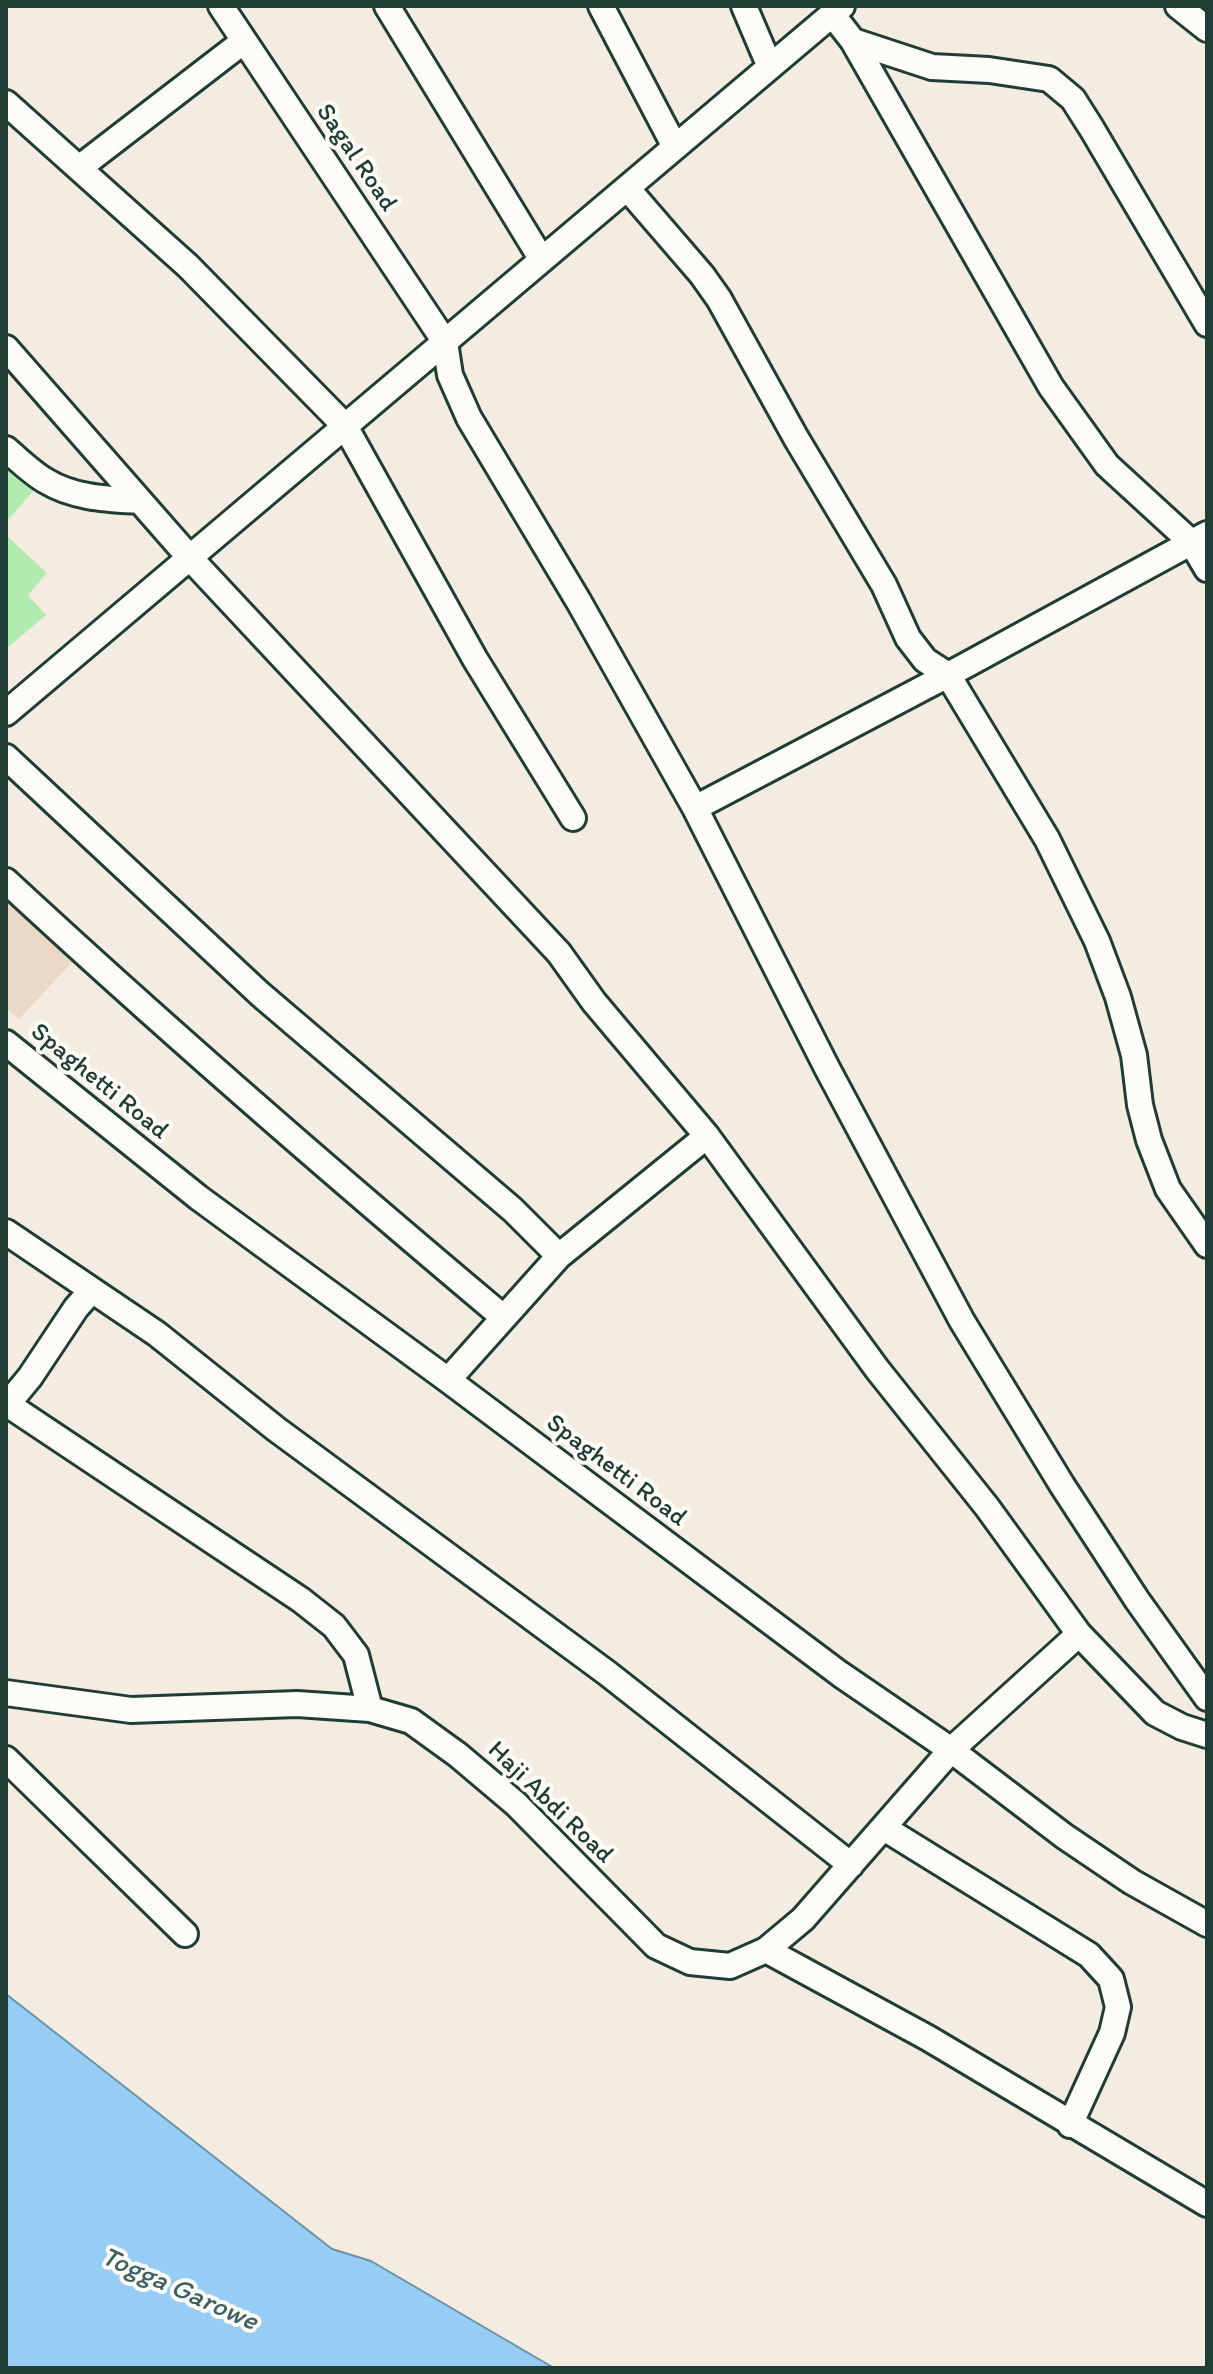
<!DOCTYPE html>
<style>
body{margin:0}
#map{position:relative;width:1213px;height:2374px;overflow:hidden;background:#f5ece1;font-family:Itim,sans-serif}
canvas{display:block}
.frame{position:absolute;inset:0;border:8px solid #1f3d34;pointer-events:none}
</style>
<div id="map">
<canvas width="1213" height="2374"></canvas>
<div class="frame"></div>
</div>
<script>
const ctx = document.querySelector('canvas').getContext('2d');
ctx.lineJoin = 'round';
function paint(path, color) { ctx.fillStyle = color; ctx.fill(path, 'evenodd'); }
function stroke(path, color, width, dash) { ctx.strokeStyle = color; ctx.lineWidth = width; ctx.lineCap = dash ? 'butt' : 'round'; ctx.setLineDash(dash || []); ctx.stroke(path); }
function label(font, color, halo, rows, align = 'center') {
  ctx.font = font + ' Itim,sans-serif'; ctx.lineWidth = 8; ctx.setLineDash([]); ctx.textBaseline = 'middle'; ctx.strokeStyle = halo; ctx.fillStyle = color; for (const [text, x, y, turn = 0] of rows) {
    ctx.save(); ctx.translate(x, y); ctx.rotate((+turn || 0) * Math.PI / 180); ctx.textAlign = isNaN(turn) ? turn : align; if (halo) ctx.strokeText(text, 0, 0); ctx.fillText(text, 0, 0); ctx.restore();
  }
}
const built = new Path2D(`
 M6,886l74,68 -61,65 -13,-10z`);
const green = new Path2D(`
 M6,464l29,25 -29,33z
 M6,535l41,38 -19,22 18,20 -40,34z`);
const water = new Path2D(`
 M6,1994l326,255 39,12 183,107h-548z`);
const minor = new Path2D(`
 M221,6l224,336 5,33 19,43 110,184 116,206 132,260 135,253 100,164 75,115 70,98
 M387,6l155,254
 M601,6l74,141
 M744,6l26,61
 M1178,6l29,23
 M832,14l21,27 198,346 56,78 84,77 16,27
 M853,41l79,26 57,3 60,9 24,20 19,30 115,195
 M6,103l182,163 157,160 130,233 98,159
 M79,168l165,-127
 M627,188l75,87 17,24 77,139 88,147 24,53 17,22 23,15 99,164 50,102 21,56 16,58 6,50 9,35 19,49 39,56
 M6,348l184,210 369,395 35,49 113,134 170,233 110,138 92,127 76,79 27,14 25,8
 M6,449c13,11 26,24 40,32 28,17 61,18 93,20
 M6,713l836,-707
 M6,757l254,237 253,216 46,46
 M695,808l253,-133 259,-141
 M6,881c162,150 328,294 497,436
 M6,1043l193,155 249,182 392,294 111,76 113,86 68,46 75,42
 M6,1232l151,102 119,95 331,244 244,192
 M448,1380l111,-124 148,-120
 M7,1404l294,196 33,26 22,29 14,54
 M6,1406l24,-29 46,-69 16,-18
 M6,1693l125,17 166,-6 73,5 41,12 47,34 58,49 140,142 34,16 40,4 36,-16 37,-31 148,-169 128,-116
 M6,1759l179,175
 M884,1828l205,127 22,24 7,28 -6,26 -42,92
 M766,1950l162,88 279,166`);
const streetNames = [
 ["Sagal Road",356,158,56],
 ["Spaghetti Road",99,1082,39],
 ["Spaghetti Road",616,1471,37],
 ["Haji Abdi Road",550,1803,44]
];
const waterNames = [
 ["Togga Garowe",179,2290,24]
];
paint(built, '#ecd8c6');
paint(green, '#b2ebaf');
paint(water, '#97ccf5');
stroke(water, '#6793a8', 2);
stroke(minor, '#1f3d34', 30);
stroke(minor, '#fdfcf7', 24);
label('26px', '#1f3d34', '#fdfcf7', streetNames);
label('italic 28px', '#3d6164', '#fdfcf7', waterNames);
</script>
